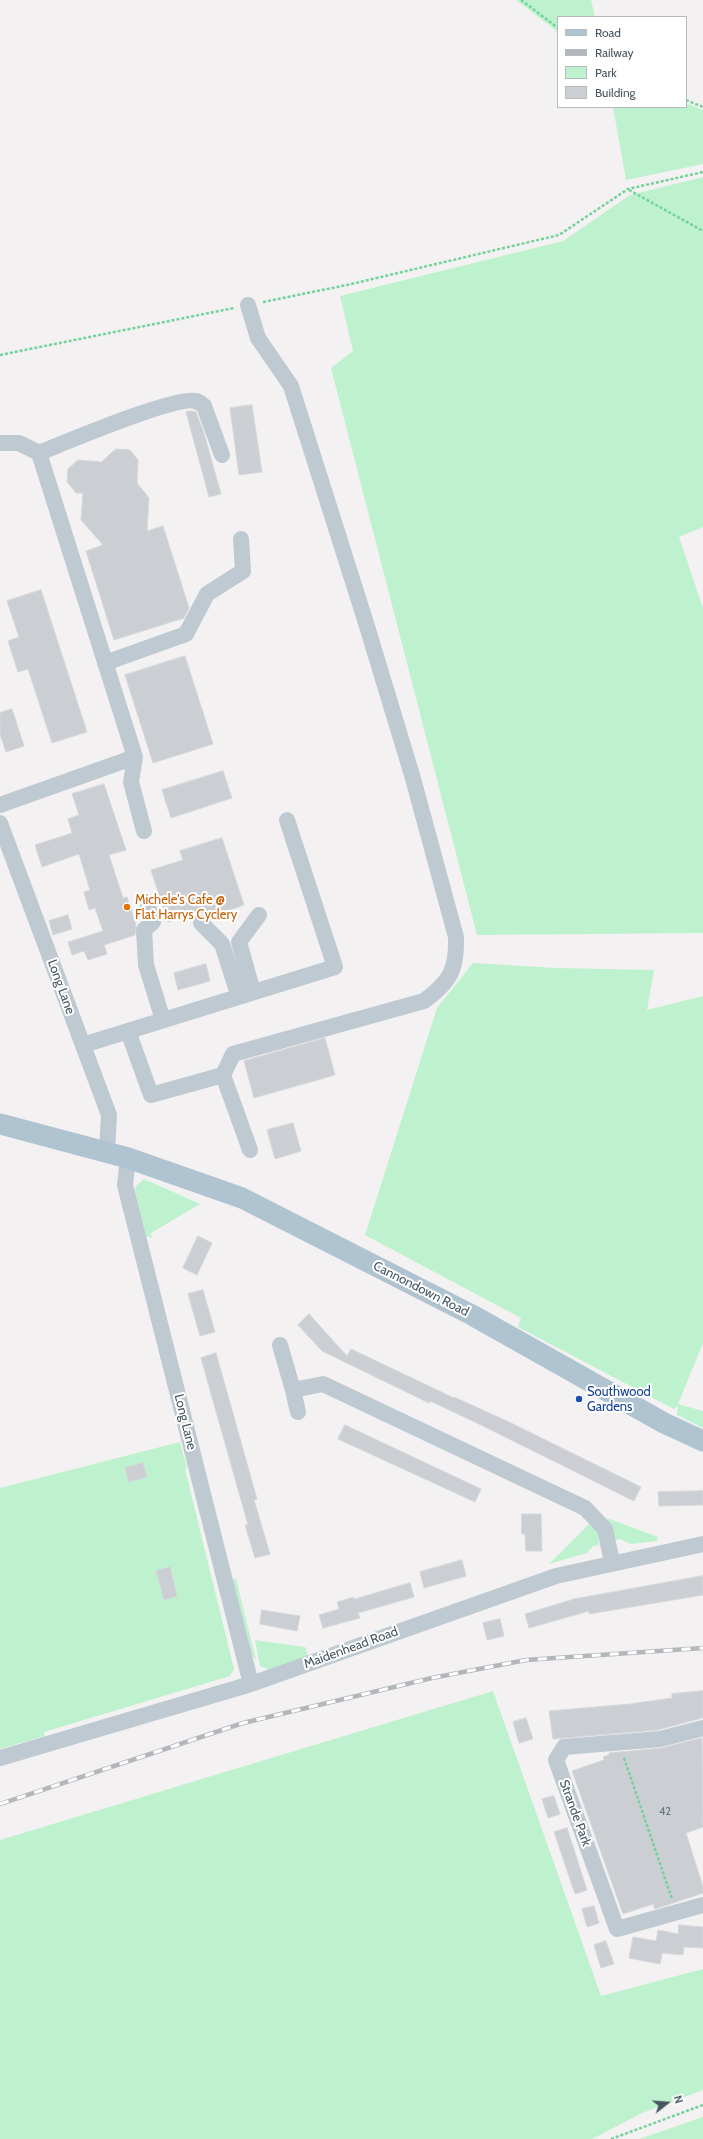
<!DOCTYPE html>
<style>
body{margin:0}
#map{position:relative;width:703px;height:2139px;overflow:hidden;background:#f3f1f1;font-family:Cabin,sans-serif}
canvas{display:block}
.legend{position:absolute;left:557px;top:16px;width:130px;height:92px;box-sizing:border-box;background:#fff;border:1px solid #b5bbbf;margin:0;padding:5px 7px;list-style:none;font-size:12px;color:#475660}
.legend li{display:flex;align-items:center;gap:8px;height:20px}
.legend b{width:20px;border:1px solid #b5bbbf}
.north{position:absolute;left:647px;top:2083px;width:40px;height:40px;-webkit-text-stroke:3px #fff;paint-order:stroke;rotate:73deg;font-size:11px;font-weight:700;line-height:16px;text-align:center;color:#475660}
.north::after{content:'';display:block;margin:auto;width:14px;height:18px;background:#475660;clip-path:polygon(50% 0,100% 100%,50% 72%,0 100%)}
</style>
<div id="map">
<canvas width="703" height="2139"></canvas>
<ul class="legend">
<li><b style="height:5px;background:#afc3d1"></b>Road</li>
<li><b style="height:5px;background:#b3b7bb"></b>Railway</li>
<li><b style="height:11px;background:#bef2ce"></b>Park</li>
<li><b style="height:11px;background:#cbced3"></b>Building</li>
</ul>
<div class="north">N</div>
</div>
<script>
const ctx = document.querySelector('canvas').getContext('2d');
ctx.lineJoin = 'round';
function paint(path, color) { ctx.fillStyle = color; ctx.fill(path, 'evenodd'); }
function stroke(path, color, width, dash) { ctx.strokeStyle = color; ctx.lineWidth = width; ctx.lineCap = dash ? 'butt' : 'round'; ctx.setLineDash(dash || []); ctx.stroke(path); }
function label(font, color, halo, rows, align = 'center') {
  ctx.font = font + ' Cabin,sans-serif'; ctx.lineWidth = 4; ctx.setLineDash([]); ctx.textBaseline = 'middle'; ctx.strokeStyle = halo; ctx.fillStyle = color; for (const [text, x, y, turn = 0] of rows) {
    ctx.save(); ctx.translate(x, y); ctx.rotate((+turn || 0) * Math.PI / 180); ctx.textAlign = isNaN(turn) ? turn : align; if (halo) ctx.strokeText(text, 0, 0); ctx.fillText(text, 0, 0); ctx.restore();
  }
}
const green = new Path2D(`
 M516,0h75l4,17h-37v15z
 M686,103l17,7v54l-77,16 -13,-73h73z
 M703,177v350l-24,10 24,71v325l-226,2 -146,-567 22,-17 -13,-55 223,-55 67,-46z
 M473,963l82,5 99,2 -7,40 56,-14v347l-25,61 25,7v17l-26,-13 1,-10 -4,4 -156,-82 3,-9 -156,-83 72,-227z
 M144,1179l56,25 -49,29 1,5 -6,-2 -11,-45 1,-5z
 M180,1442l7,26 -2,1 49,200 -4,7 -186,56 1,4 -45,13v-261z
 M607,1518l51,19 -1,4 -26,3 -11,-5 -7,2z
 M592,1521l6,12 1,12 -6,1 -6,7 -38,11z
 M236,1579l20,81 -5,-6 -21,-74z
 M255,1640l50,7 4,11 -38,12 -11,-4z
 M493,1691l108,305 102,-27v121l-61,23 -50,26h-592v-299z
 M703,2117v22h-64z`);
const building = new Path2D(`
 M252,405l10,67 -23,3 -9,-67z
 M192,411l4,1 8,21 17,61 -12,3 -23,-85z
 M116,449l14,1 8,10 -1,23 12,15 -2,33 16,-5 26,82 -5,10 -70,22 -28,-89 17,-6 -22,-25 2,-27h-7l-9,-11 1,-13 10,-9 23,2z
 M41,590l46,142 -35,11 -24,-74 -10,3 -10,-31 11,-4 -12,-36z
 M185,656l28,88 -60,19 -28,-88z
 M12,709l12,37 -18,6 -6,-18v-21z
 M223,771l9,27 -61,20 -9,-28z
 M104,784l22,66 -17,5 14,43 4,-1 9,28 -1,10 -31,10 3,9 -19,6 -4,-9 -12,4 -4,-13 35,-11 -8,-23 -6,2 -5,-18 6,-2 -11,-36 -37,13 -7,-22 37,-12 -4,-14 11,-4 -7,-21z
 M222,838l22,67 -35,12 -9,-5 -32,10 -17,-52 32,-10 -3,-9z
 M68,915l4,14 -19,6 -4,-14z
 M206,964l4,17 -32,9 -4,-17z
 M325,1038l10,37 -81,23 -10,-37z
 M293,1123l8,28 -26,8 -8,-29z
 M198,1236l14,7 -15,32 -14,-7z
 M203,1290l12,42 -15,4 -12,-42z
 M309,1314l38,42 4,-7 103,49v-1l53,24 134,66 -7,14 -153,-76 -51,-24 -1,2 -107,-52 -24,-26z
 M216,1353l41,146 -3,1 16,54 -15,4 -10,-33h3l-47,-167z
 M345,1425l136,64 -6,13 -137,-63z
 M143,1463l4,14 -18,5 -4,-14z
 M703,1491v14l-44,1 -1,-14z
 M522,1514h19l1,37h-16l-1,-17h-3z
 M462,1560l4,16 -42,12 -4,-16z
 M170,1567l7,29 -13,4 -8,-29z
 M703,1576v19l-114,19v-3l-60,17 -4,-14 49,-15z
 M410,1583l4,14 -56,16 2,5 -37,10 -4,-13 20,-6 -2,-7 17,-5v2z
 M262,1610l38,6 -3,15 -37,-7z
 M500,1619l4,17 -17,4 -4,-17z
 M703,1691v27l-5,1 -40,11 -105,9 -4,-28 81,-7 42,-6v-4z
 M526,1718l7,21 -14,4 -6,-21z
 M702,1738l1,89 -17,6 17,54v6l-48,16 -2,-5 -30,10 -51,-143 32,-11 -1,-3 6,-2v-2l52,-5z
 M554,1796l6,18 -12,4 -6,-19z
 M567,1828l20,62 -12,4 -21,-62z
 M594,1906l5,17 -12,4 -5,-18z
 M679,1925l24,2v21l-19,-1 -1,8 -21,-2 -2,11 -31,-6 4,-21 23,4 2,-11 20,4z
 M606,1941l8,23 -13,4 -7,-23z`);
const path = new Path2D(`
 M521,0l37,28
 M686,100l17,7
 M629,190l74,41
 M263,302l84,-17 212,-50 69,-46 75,-17
 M0,355l234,-47
 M624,1758l48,141
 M611,2139l92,-34`);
const minor = new Path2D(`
 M0,443h19l20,10
 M105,663l81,-29 21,-40 36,-23 -2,-32
 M135,757l-4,25 13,49
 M0,805l135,-48 -96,-304c25,-10 138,-58 157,-52 3,1 6,3 8,5l18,49
 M0,823l109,292 -2,37
 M148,907l5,15 -9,8 2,35 17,55
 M201,923l21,21 17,53
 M253,992l-14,-50 20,-27
 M128,1031l23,64 72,-20 27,75
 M83,1045l252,-78 -48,-147
 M223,1075l10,-21 191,-53c26,-19 33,-31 32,-64l-44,-162 -46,-152 -75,-237 -33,-48 -10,-33
 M128,1158l-3,27 126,499
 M280,1345l13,45 30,-6 262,124 20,21 7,33
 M293,1390l5,22
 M703,1728l-43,11 -96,8 -8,13 61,169 86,-24
 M0,1758l251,-74 305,-108 147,-32`);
const major = new Path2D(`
 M0,1124l128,34 114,40 230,117 192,108 39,18`);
const rail = new Path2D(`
 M0,1804l243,-81 189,-45 94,-18 177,-12`);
const markers = [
 [127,907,4,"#e8710a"],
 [579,1399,4,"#1a4fb4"]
];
const numberNames = [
 ["42",665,1812]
];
const foodNames = [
 ["Michele's Cafe @",135,900],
 ["Flat Harrys Cyclery",135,915]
];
const streetNames = [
 ["Long Lane",61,987,70],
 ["Cannondown Road",421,1289,27],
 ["Long Lane",185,1422,76],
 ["Maidenhead Road",351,1648,-20],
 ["Strande Park",575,1813,70]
];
const transitNames = [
 ["Southwood",587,1392],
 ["Gardens",587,1407]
];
paint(green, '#bef2ce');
paint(building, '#cbced3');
stroke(building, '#d5d7dc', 1);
stroke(path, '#74d29c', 2.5, [3, 2]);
stroke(minor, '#bec9d1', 16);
stroke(major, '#afc3d1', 21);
stroke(rail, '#b3b7bb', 4.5);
stroke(rail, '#fff', 3, [9]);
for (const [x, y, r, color] of markers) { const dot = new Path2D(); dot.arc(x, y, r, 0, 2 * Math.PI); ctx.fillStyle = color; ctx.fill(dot); stroke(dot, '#fff', 1.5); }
label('11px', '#68747d', null, numberNames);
label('13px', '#c56008', '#fff', foodNames, 'left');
label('13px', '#475660', '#fff', streetNames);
label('13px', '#164399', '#fff', transitNames, 'left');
</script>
